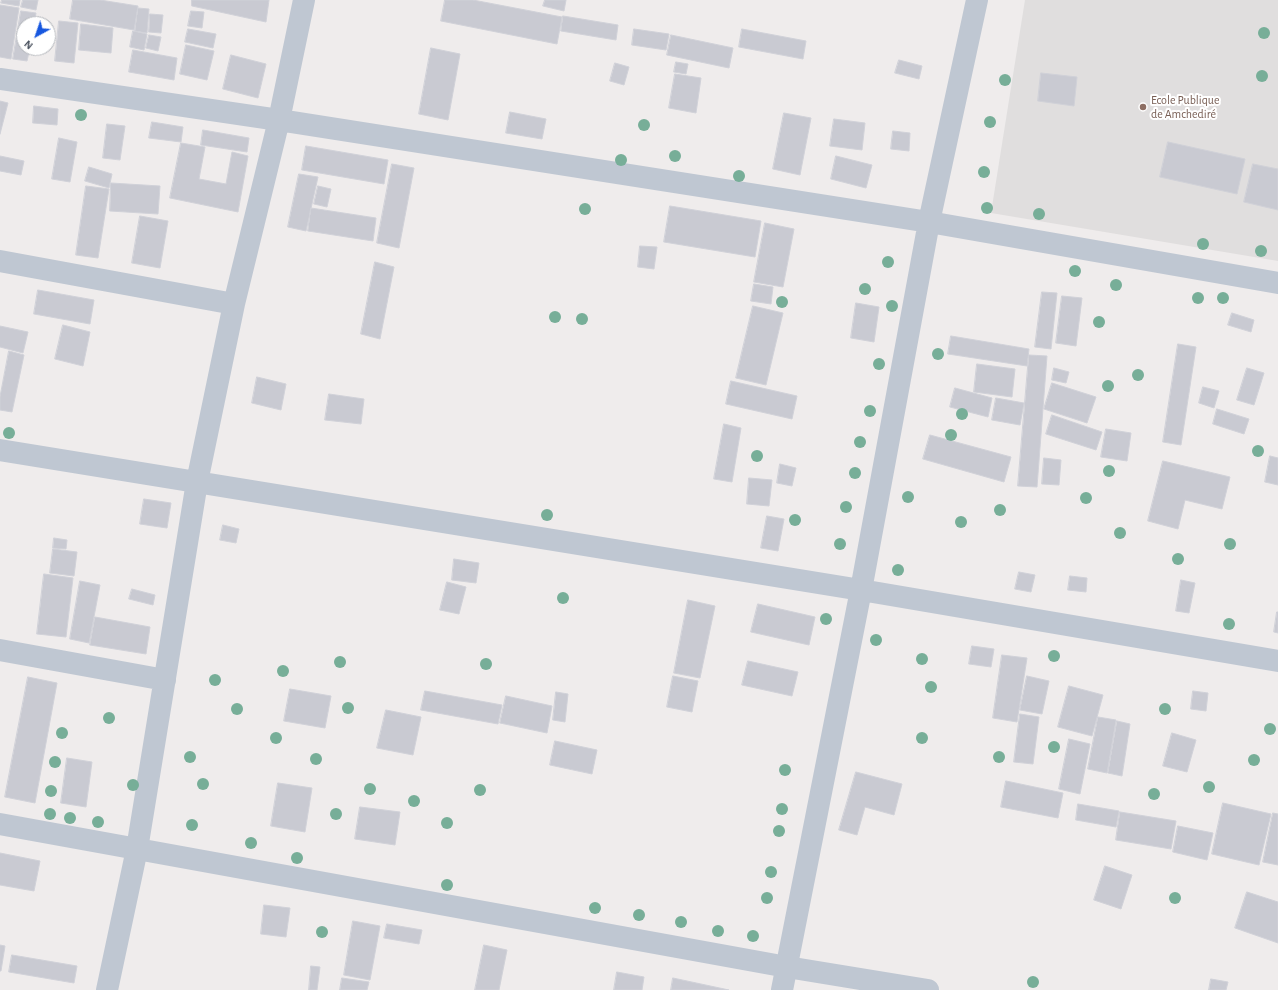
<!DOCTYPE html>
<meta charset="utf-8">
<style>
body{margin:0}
#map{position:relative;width:1278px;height:990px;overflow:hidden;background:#efecec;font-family:"Alegreya Sans",sans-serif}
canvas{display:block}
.north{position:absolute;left:16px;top:16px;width:40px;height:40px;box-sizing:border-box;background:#fff;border:1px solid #b5b8bd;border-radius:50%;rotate:220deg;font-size:11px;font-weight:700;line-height:16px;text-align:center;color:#454d5a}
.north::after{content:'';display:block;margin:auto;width:14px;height:18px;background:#1757df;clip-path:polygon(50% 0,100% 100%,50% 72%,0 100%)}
</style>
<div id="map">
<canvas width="1278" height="990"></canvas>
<div class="north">N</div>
</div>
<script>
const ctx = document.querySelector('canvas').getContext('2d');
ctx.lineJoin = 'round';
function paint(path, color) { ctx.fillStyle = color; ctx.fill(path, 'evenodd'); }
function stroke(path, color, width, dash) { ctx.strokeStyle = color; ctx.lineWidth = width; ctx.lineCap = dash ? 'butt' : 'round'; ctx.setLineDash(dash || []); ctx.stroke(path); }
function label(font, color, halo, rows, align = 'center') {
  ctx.font = font + ' "Alegreya Sans",sans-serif'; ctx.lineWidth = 4; ctx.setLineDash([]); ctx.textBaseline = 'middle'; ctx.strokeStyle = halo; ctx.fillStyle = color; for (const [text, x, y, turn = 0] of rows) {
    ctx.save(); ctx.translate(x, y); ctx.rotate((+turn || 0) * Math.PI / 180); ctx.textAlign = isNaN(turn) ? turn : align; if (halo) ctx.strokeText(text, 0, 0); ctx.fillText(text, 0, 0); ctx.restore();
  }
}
const education = new Path2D(`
 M1025,0h253v261l-287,-48z`);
const building = new Path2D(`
 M2,0h18l-1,6 -18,-3z
 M23,0h15l-2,10 -15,-3z
 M73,0h27l38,6 -4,24 -64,-11z
 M192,0h77l-3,22 -74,-16z
 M445,0h28l89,17 -5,27 -116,-23z
 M545,0h21l-2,11 -21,-5z
 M0,5l19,3 -8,51 -11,-2z
 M138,8l11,1 -2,24 -12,-2z
 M21,11l15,2 -2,11h-10v24h6l-3,13 -14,-2z
 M191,11l13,1 -2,16 -14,-2z
 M150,14l13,1 -2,18 -12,-1z
 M563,16l55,9 -2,15 -55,-9z
 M59,21l19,2 -4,40 -19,-2z
 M81,24l32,4 -2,25 -32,-3z
 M188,29l28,5 -3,14 -28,-6z
 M634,29l35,5 -3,16 -34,-5z
 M742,29l64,12 -3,18 -64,-12z
 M133,31l14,3 -3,16 -14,-3z
 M149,35l12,2 -3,14 -12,-3z
 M671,35l62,13 -4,20 -62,-13z
 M186,45l28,6 -7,29 -27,-6z
 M431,48l29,6 -12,66 -29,-6z
 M133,50l44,8 -3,22 -45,-8z
 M231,55l35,9 -8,34 -35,-9z
 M899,60l23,6 -3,13 -24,-6z
 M676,62l12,2 -2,10 -12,-2z
 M615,63l14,4 -5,18 -14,-4z
 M1041,73l36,4 -3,29 -36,-5z
 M675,74l26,4 -5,35 -27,-5z
 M0,101l8,2 -8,31z
 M34,106l24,3 -1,16 -24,-2z
 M510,112l36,7 -4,20 -36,-6z
 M784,113l27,5 -11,57 -27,-6z
 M834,119l31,4 -3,27 -32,-4z
 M152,122l31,5 -2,15 -32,-4z
 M107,124l18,2 -5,34 -17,-2z
 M203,130l46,8 -2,14 -46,-7z
 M893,131l17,2 -1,18 -18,-2z
 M59,138l18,4 -7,40 -18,-3z
 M1168,142l77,17 -8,35 -77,-17z
 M181,143l24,4 -6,32 27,5 6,-32 16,4 -10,56 -68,-14z
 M306,146l82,14 -4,24 -82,-14z
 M0,156l24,5 -3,14 -21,-4z
 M836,156l36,9 -6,23 -35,-9z
 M392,164l22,4 -15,80 -22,-5z
 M1253,164l25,5v41l-34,-8z
 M89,167l23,7 -3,14 -24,-7z
 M299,174l19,3 -12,54 -18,-4z
 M111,183l49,3 -2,28 -48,-3z
 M86,186l23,3 -11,69 -22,-3z
 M318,186l13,3 -4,18 -13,-3z
 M670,206l91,15 -6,36 -91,-15z
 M311,208l65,10 -3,23 -65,-10z
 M140,216l28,5 -8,47 -28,-5z
 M765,223l29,6 -11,58 -29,-5z
 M640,246l17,1 -3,22 -16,-2z
 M375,262l19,5 -14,72 -19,-5z
 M754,284l19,3 -2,17 -20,-3z
 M38,290l56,10 -4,24 -56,-10z
 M1042,292l15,1 -6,56 -16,-2z
 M1062,296l20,2 -6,48 -20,-3z
 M856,303l23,4 -5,35 -23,-4z
 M753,306l30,7 -17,72 -30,-7z
 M1232,313l22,7 -3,12 -23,-7z
 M63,325l27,7 -7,34 -28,-7z
 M0,326l28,6 -5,21 -23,-6z
 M951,336l78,13 -2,17 -79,-12z
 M1178,344l18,3 -15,98 -18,-3z
 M9,351l15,4 -12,57 -12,-2v-13z
 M1029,355l18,1 -10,131 -19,-1z
 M977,364l38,5 -3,28 -38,-5z
 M1054,368l15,4 -3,11 -14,-3z
 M1247,368l17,5 -10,32 -17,-5z
 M257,377l29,7 -5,26 -29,-7z
 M731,381l66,15 -5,23 -66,-15z
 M1052,383l44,14 -9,26 -43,-14z
 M1203,387l16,4 -5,17 -15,-5z
 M955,388l37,10 -4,19 -38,-10z
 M329,394l35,5 -3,25 -36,-4z
 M996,398l28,5 -4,22 -28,-5z
 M1217,409l32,10 -5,15 -31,-10z
 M1052,415l50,17 -6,18 -50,-16z
 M724,424l17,4 -9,54 -18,-3z
 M1106,429l25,4 -4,28 -26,-4z
 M930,435l81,22 -7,25 -81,-23z
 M1270,456l8,2v27l-13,-3z
 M1044,458l17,2 -2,25 -17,-1z
 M1163,461l67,16 -8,32 -37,-9 -7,29 -30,-8z
 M780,464l16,4 -4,18 -15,-3z
 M749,478l23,2 -3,26 -22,-2z
 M144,499l27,4 -4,25 -27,-4z
 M767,516l17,3 -6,32 -17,-3z
 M223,525l16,4 -3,14 -16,-3z
 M54,538l13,2 -1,9 -13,-1z
 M53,549l24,3 -3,24 -24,-3z
 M454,559l25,4 -3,20 -24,-3z
 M1019,572l16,3 -4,17 -16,-3z
 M44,574l29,4 -7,59 -29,-3z
 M1070,576l17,2 -1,14 -18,-2z
 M1181,580l14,3 -6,30 -13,-2z
 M80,581l20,4 -11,58 -19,-4z
 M447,582l19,5 -7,27 -19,-4z
 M132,589l23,6 -2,10 -24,-6z
 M688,600l27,6 -15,72 -26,-5z
 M758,604l57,13 -6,28 -58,-13z
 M1277,612h1v21l-4,-1z
 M95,617l55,10 -4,27 -56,-9z
 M972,646l22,3 -3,18 -22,-3z
 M1002,655l25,3 -10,64 -24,-4z
 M748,661l50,11 -6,24 -50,-11z
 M673,676l25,5 -6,31 -25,-5z
 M1027,676l22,5 -7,33 -22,-4z
 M28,677l29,6 -22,120 -30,-6z
 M1069,686l34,9 -11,41 -34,-9z
 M290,689l41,7 -6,32 -41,-7z
 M425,691l77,14 -4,19 -77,-14z
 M1193,691l15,2 -2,18 -15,-2z
 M556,692l12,2 -3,28 -12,-2z
 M506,696l46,10 -5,27 -47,-10z
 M386,710l35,7 -8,38 -36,-7z
 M1020,714l19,3 -6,47 -19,-2z
 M1098,717l18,3 -9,53 -19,-4z
 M1117,721l13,3 -8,52 -14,-3z
 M1172,733l24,7 -9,32 -24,-6z
 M1069,739l21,5 -10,50 -21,-5z
 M555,741l42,9 -5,24 -42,-9z
 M67,758l25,4 -6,45 -25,-4z
 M856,772l46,12 -8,31 -29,-8 -8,28 -18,-5z
 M1006,781l57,12 -5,25 -57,-11z
 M278,783l34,5 -7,44 -34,-6z
 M1223,803l48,11 -12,51 -47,-11z
 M1078,804l41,7 -3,16 -40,-7z
 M360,807l40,5 -5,33 -40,-6z
 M1120,812l56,9 -5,28 -55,-9z
 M1273,813l5,1v51l-15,-3z
 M1178,826l35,7 -6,27 -34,-8z
 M0,853l40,8 -6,30 -34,-6z
 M1105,866l27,9 -11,34 -27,-9z
 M1247,892l31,10v41l-43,-15z
 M264,905l26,3 -4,29 -25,-3z
 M353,921l27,5 -10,54 -26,-5z
 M387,924l35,6 -3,14 -35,-6z
 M0,945l5,1 -4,25h-1z
 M484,945l23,5 -8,40h-24z
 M12,955l65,11 -3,17 -65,-11z
 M311,966l9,1 -3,23h-8z
 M617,972l27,5 -2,13h-28z
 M342,978l27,4 -2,8h-27z
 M673,978l56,12h-58z
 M1211,979l17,3 -2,8h-17z`);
const minor = new Path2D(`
 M0,79l279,41 650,102 349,61
 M0,261l234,43
 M0,450l861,140 417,71
 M0,650l165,30
 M0,824l787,143 141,23
 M107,990l30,-141 60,-367 37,-178 45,-184 25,-120
 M782,990l79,-400 68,-368 48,-222`);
const trees = [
 [1264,33],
 [1262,76],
 [1005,80],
 [81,115],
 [990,122],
 [644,125],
 [675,156],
 [621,160],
 [984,172],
 [739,176],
 [987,208],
 [585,209],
 [1039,214],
 [1203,244],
 [1261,251],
 [888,262],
 [1075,271],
 [1116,285],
 [865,289],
 [1198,298],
 [1223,298],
 [782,302],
 [892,306],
 [555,317],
 [582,319],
 [1099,322],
 [938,354],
 [879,364],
 [1138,375],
 [1108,386],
 [870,411],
 [962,414],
 [9,433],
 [951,435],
 [860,442],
 [1258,451],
 [757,456],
 [1109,471],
 [855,473],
 [908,497],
 [1086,498],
 [846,507],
 [1000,510],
 [547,515],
 [795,520],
 [961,522],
 [1120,533],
 [840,544],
 [1230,544],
 [1178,559],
 [898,570],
 [563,598],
 [826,619],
 [1229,624],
 [876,640],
 [1054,656],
 [922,659],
 [340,662],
 [486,664],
 [283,671],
 [215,680],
 [931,687],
 [348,708],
 [237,709],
 [1165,709],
 [109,718],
 [1270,729],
 [62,733],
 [276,738],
 [922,738],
 [1054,747],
 [190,757],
 [999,757],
 [316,759],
 [1254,760],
 [55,762],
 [785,770],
 [203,784],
 [133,785],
 [1209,787],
 [370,789],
 [480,790],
 [51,791],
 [1154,794],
 [414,801],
 [782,809],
 [50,814],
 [336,814],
 [70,818],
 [98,822],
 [447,823],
 [192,825],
 [779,831],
 [251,843],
 [297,858],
 [771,872],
 [447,885],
 [767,898],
 [1175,898],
 [595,908],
 [639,915],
 [681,922],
 [718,931],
 [322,932],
 [753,936],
 [1033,982]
];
const markers = [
 [1143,107,4,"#8d6e63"]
];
const educationNames = [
 ["Ecole Publique",1151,100],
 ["de Amchediré",1151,114]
];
paint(education, '#e0dede');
paint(building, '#c9cad2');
stroke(building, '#d0d1d8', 1);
stroke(minor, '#bfc7d2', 22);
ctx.fillStyle = '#77ae98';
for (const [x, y] of trees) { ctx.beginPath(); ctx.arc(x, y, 6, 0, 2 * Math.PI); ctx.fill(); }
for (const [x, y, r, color] of markers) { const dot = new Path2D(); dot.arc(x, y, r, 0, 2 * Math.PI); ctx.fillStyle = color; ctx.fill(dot); stroke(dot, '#fff', 1.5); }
label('12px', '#785e54', '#fff', educationNames, 'left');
</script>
